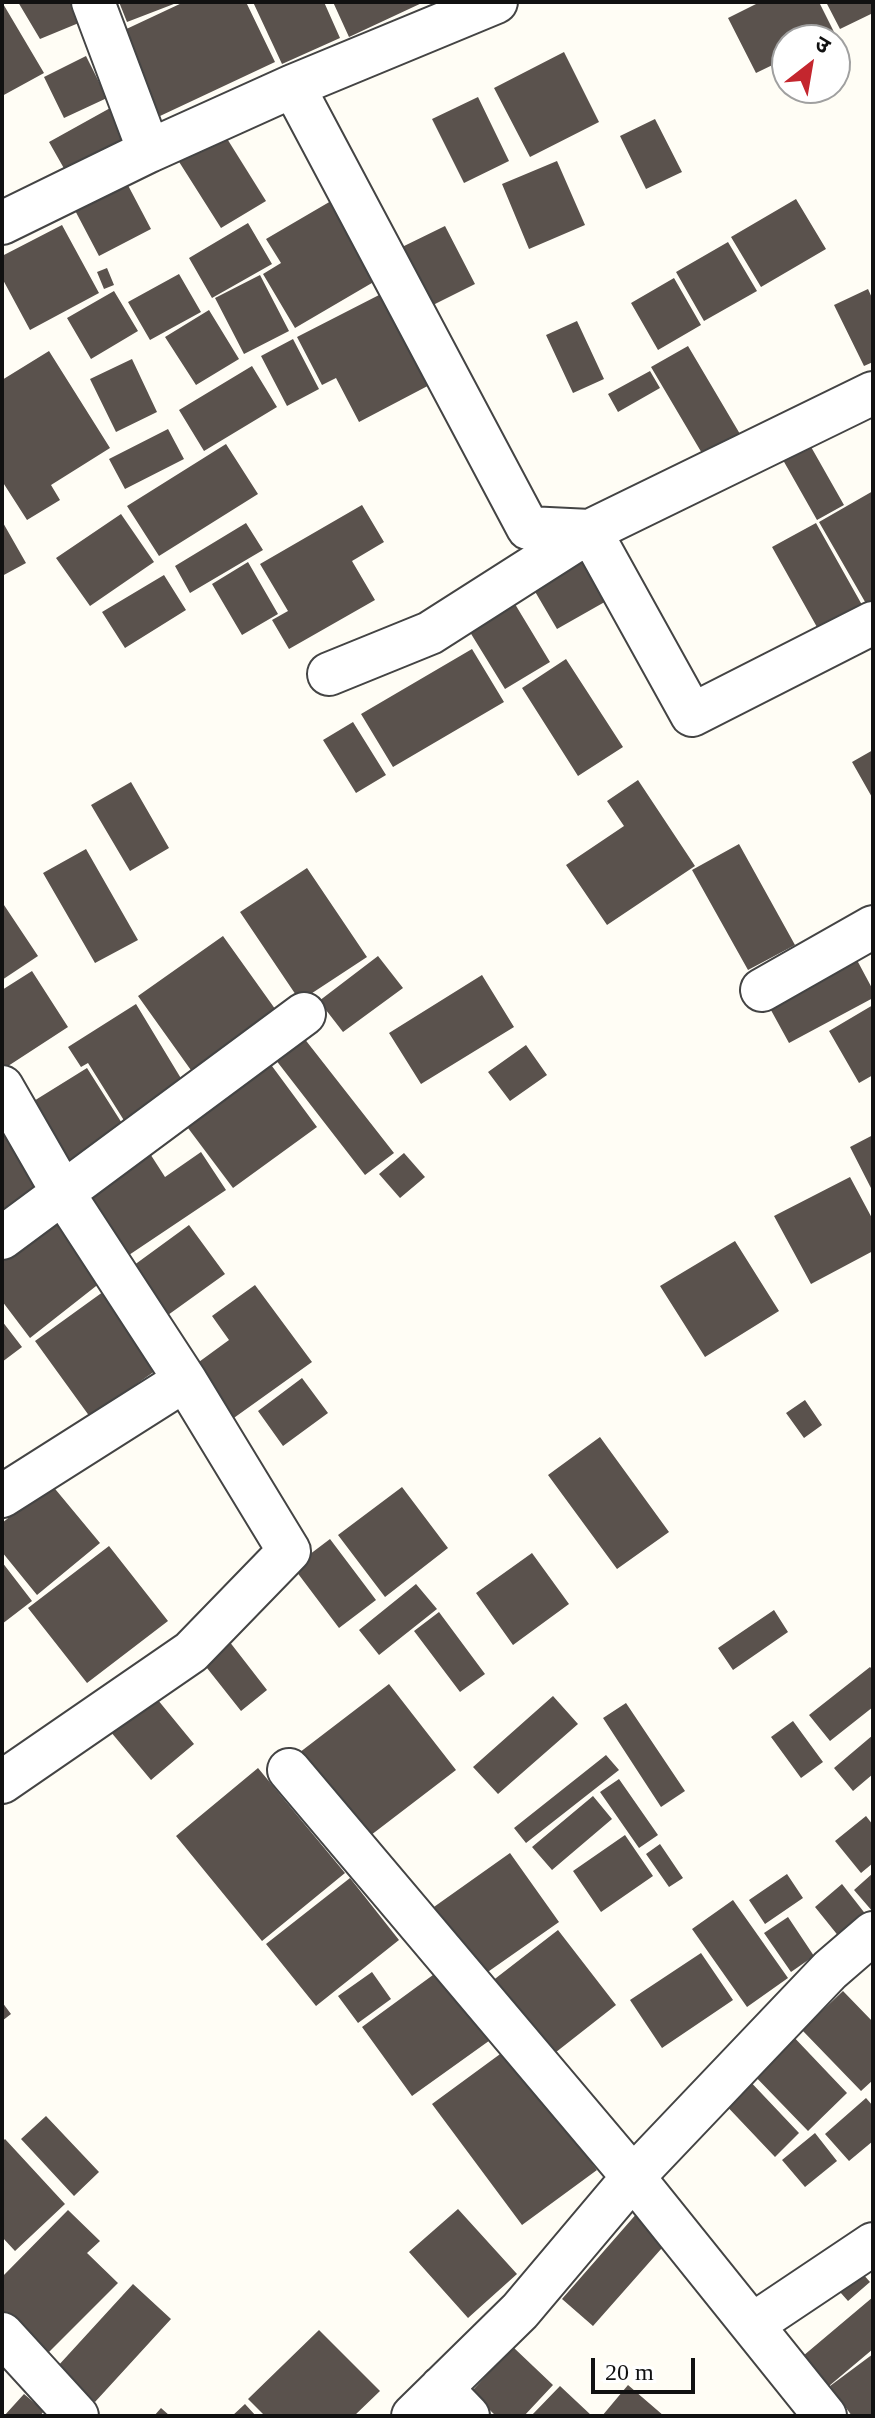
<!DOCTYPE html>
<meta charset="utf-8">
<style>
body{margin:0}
#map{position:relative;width:875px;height:2418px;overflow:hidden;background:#fffdf5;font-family:"Times New Roman","Noto Sans Devanagari",serif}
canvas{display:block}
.frame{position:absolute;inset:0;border:4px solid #111;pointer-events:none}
.north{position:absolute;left:771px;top:24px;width:80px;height:80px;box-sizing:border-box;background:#fff;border:2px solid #a0a0a0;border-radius:50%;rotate:31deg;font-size:22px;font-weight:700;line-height:32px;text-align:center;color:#111}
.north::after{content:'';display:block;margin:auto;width:28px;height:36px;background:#c4262e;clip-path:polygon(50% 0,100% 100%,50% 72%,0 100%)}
.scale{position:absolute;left:591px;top:2358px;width:104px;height:36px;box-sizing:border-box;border:4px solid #111;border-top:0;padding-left:10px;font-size:24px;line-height:28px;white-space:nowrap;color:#111;-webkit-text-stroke:6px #fff;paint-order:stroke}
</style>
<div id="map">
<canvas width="875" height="2418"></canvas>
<div class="frame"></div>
<div class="north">उ</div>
<div class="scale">20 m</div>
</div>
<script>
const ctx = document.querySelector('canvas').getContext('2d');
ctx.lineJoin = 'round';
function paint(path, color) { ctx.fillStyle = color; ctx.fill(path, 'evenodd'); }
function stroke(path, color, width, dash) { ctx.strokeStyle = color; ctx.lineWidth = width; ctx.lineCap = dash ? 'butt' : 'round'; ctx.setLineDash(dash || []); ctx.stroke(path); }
const building = new Path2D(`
 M2,2l42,71 -42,23z
 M18,2h62l6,18 -46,19z
 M119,2h60l-52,20z
 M184,2h62l29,60 -115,54 -40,-84z
 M253,2h71l16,36 -58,26z
 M333,2h91l-75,35z
 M760,2h59l16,32 -12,6h-36v18l-31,15 -28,-55z
 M826,2h47v11l-33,16z
 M564,52l35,70 -69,35 -36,-69z
 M86,56l21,42 -43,20 -20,-41z
 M478,97l31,64 -45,22 -32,-64z
 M112,107l21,38 -63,34 -21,-37z
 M655,119l27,53 -36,17 -26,-53z
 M221,129l45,72 -45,27 -45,-71z
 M557,161l28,64 -56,24 -27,-65z
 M121,172l30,57 -52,27 -30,-57z
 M796,199l30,50 -65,38 -30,-50z
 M331,201l46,79 -82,48 -32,-54 18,-11 -15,-24z
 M248,223l24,41 -60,34 -23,-40z
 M62,225l37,68 -69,37 -28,-52v-22z
 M445,226l30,58 -46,23 -29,-59z
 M728,242l29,49 -53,30 -28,-49z
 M107,268l7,17 -10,4 -7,-17z
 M179,274l22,38 -51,28 -22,-38z
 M260,275l29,56 -45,23 -29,-56z
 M674,278l27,47 -43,25 -27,-47z
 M868,289l5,11v62l-9,4 -30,-61z
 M114,291l24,40 -47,28 -24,-41z
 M381,294l58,86 -80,42 -23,-44 -14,7 -25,-48z
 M209,310l30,49 -43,26 -31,-48z
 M577,321l27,58 -31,14 -27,-58z
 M293,339l26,50 -32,17 -26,-50z
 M688,346l52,88 -37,21 -52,-88z
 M49,351l61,97 -59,37 9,15 -33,20 -25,-39v-101z
 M132,359l25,53 -41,20 -26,-53z
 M252,366l25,41 -73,44 -25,-41z
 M650,371l10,17 -42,24 -10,-18z
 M168,429l16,30 -59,30 -16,-30z
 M806,438l38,67 -27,15 -38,-67z
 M226,444l32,50 -99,62 -32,-50z
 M873,491v113l-5,3 -49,-85z
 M362,505l22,37 -32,19 23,39 -86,49 -17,-29 16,-9 -28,-47z
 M121,514l33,48 -64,44 -34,-48z
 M2,521l24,42 -24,13z
 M246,523l17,27 -73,43 -15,-27z
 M816,523l50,89 -44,24 -50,-89z
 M589,548l28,47 -60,34 -27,-46z
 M248,562l30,52 -36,21 -30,-51z
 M495,571l55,91 -45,27 -56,-91z
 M164,575l22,35 -61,38 -23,-36z
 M472,649l32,53 -111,65 -32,-53z
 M566,659l57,88 -45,29 -56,-88z
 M353,722l33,53 -30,18 -33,-53z
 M873,750v49l-21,-37z
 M638,780l57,86 -88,59 -41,-60 58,-39 -17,-25z
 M131,782l38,66 -39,23 -39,-66z
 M739,844l56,101 -47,25 -56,-100z
 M86,849l52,91 -43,23 -52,-90z
 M307,868l60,89 -67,44 -60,-89z
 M2,902l36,54 -36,24z
 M843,934l30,56v8l-84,45 -34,-62z
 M223,936l55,77 -85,60 -55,-77z
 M378,956l25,32 -60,44 -24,-31z
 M32,971l36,56 -63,41 -3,-5v-73z
 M482,975l32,52 -93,57 -32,-51z
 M136,1004l49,81 -60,37 -37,-59 -7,4 -13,-20z
 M873,1005v70l-14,8 -30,-52z
 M300,1033l94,120 -29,22 -93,-120z
 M526,1045l21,30 -37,26 -22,-29z
 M269,1062l48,65 -84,61 -48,-64z
 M87,1068l38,60 -59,36 -37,-60z
 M2,1105l52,79 -52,34z
 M873,1135v57l-23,-45z
 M147,1149l18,28 36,-25 25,38 -103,69 -43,-65z
 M404,1153l21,24 -25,21 -21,-24z
 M850,1177l23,43v31l-62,33 -37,-68z
 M54,1213l51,66 -75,59 -28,-37v-48z
 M189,1225l36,49 -64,46 -35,-49z
 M735,1241l44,70 -74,46 -45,-71z
 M255,1285l57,77 -81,58 -39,-53 37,-27 -17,-24z
 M107,1289l55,77 -72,51 -55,-76z
 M2,1321l20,26 -20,15z
 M302,1378l26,35 -45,33 -25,-35z
 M805,1400l17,25 -18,13 -18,-25z
 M600,1437l69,95 -52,37 -69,-94z
 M51,1484l49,59 -63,52 -35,-43v-29z
 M402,1487l46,61 -63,49 -47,-62z
 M330,1539l46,61 -37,28 -46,-61z
 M109,1546l59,75 -81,62 -59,-75z
 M532,1553l37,51 -56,41 -37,-52z
 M2,1562l30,39 -30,23z
 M416,1584l21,25 -58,46 -20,-25z
 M774,1610l14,22 -55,38 -15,-22z
 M439,1612l46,62 -25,18 -46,-61z
 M215,1623l52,67 -26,21 -53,-67z
 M870,1667l3,3v37l-43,34 -21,-26z
 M144,1683l50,61 -43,36 -51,-61z
 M389,1684l67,86 -98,75 -67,-86z
 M553,1696l25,28 -80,70 -25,-27z
 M626,1703l59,88 -24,16 -58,-89z
 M793,1721l30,41 -22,16 -30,-41z
 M873,1735v39l-20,17 -19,-23z
 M606,1755l13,15 -93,73 -12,-15z
 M258,1768l87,105 -83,68 -86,-105z
 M619,1779l39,56 -19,13 -39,-56z
 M593,1796l19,23 -60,51 -20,-23z
 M866,1816l7,9v38l-12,10 -26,-32z
 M625,1835l28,41 -52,36 -28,-41z
 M660,1844l23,34 -14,9 -23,-33z
 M510,1853l49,69 -87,61 -48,-69z
 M873,1873v39l-19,-22z
 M787,1874l16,24 -38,26 -16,-24z
 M350,1878l49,62 -83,66 -50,-62z
 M842,1884l25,32 -27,22 -25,-31z
 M733,1900l55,78 -41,29 -55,-78z
 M788,1917l26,39 -23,16 -27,-39z
 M558,1930l58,75 -79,62 -59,-75z
 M701,1953l32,47 -71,48 -32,-48z
 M448,1964l52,69 -88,63 -50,-69z
 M372,1972l19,27 -33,24 -20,-27z
 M843,1991l30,31v58l-12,11 -59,-61z
 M2,2002l9,12 -9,7z
 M789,2032l58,61 -39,38 -59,-61z
 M507,2049l90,121 -75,55 -90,-121z
 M745,2076l54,57 -24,24 -55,-58z
 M866,2098l7,8v35l-24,20 -24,-27z
 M46,2116l53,56 -25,24 -53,-57z
 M815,2133l22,28 -32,26 -23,-27z
 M5,2139l60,65 -50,47 -13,-14v-95z
 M458,2209l59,65 -49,44 -59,-66z
 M68,2210l32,31 -13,12 31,30 -75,75 -41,-40v-41z
 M638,2212l31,28 -76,86 -31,-27z
 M846,2255l24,27 -22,19 -24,-27z
 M133,2284l38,35 -76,83 -38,-35z
 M873,2297v52l-44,37 -26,-30z
 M319,2330l61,61 -26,25h-89l-17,-17z
 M513,2347l40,38 -29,31h-28l-25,-24z
 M873,2354v62h-21l-22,-30z
 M628,2385l36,31h-62z
 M560,2386l32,30h-61z
 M24,2394l20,17 -4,5h-36z
 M245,2404l11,12h-24z
 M161,2408l9,8h-16z`);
const minor = new Path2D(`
 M93,2l56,149
 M293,86l235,442 62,3 102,184 181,-92
 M2,223l147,-72 144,-65 203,-84
 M329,674l101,-41 160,-102 283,-138
 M762,990l111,-63
 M2,1087l61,106 122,187 104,171 -98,101 -189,130
 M2,1238l302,-224
 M2,1496l183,-116
 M289,1770l344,407 192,239
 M752,2325l121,-81
 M2,2334l75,82
 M441,2388l27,28
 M413,2416l107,-105 113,-134 197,-207 43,-37`);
paint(building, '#5a524d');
stroke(minor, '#444', 46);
stroke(minor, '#fff', 42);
</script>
